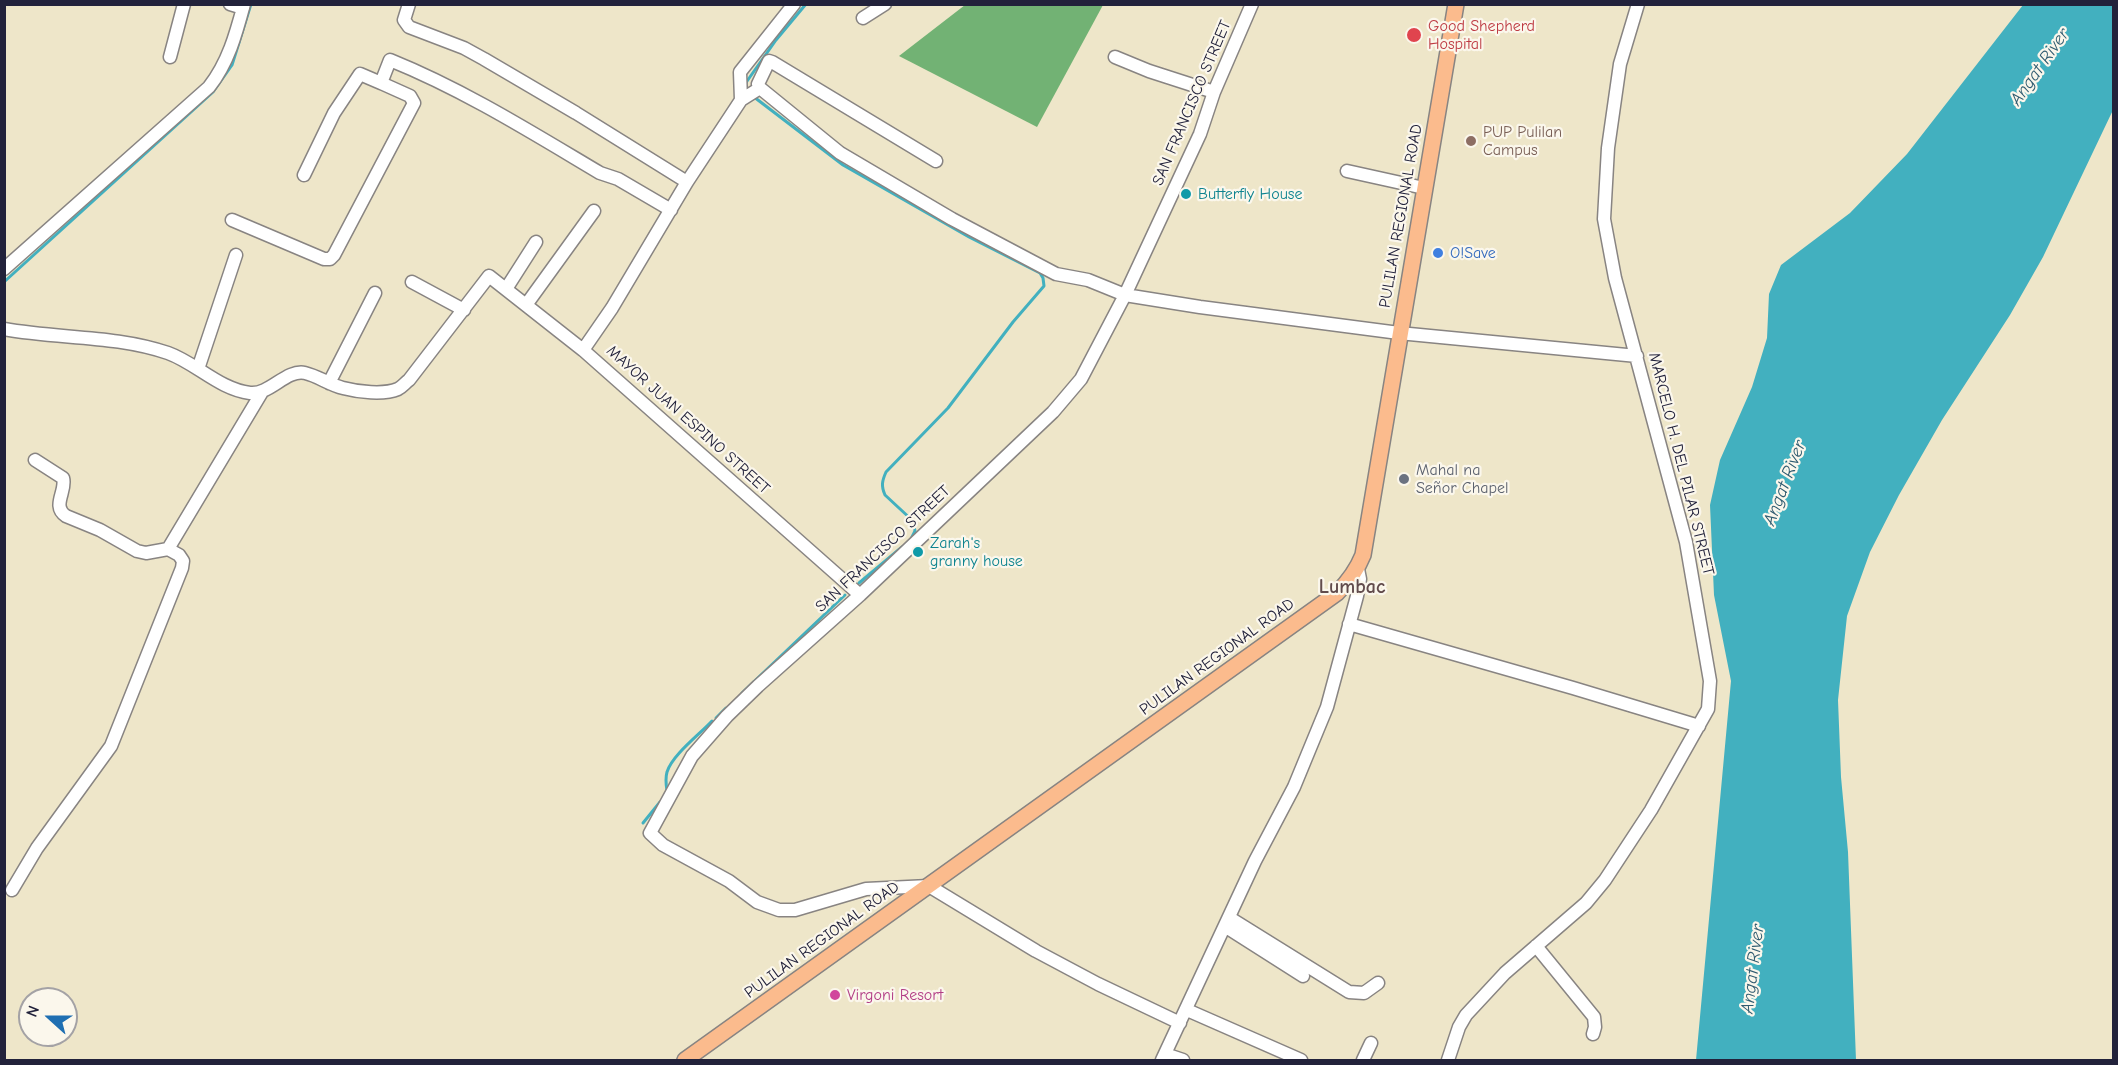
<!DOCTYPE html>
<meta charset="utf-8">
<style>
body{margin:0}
#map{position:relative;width:2118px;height:1065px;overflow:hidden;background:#eee6c9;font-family:"Comic Neue",sans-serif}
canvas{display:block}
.frame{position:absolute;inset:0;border:6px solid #22223b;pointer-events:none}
.north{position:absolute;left:18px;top:987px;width:60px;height:60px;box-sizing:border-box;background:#fbf7ec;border:2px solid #a4a2a5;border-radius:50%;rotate:291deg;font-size:16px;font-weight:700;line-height:24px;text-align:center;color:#22223b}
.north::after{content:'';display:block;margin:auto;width:21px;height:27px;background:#1f6fb2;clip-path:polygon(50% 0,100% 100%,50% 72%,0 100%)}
</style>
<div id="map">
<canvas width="2118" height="1065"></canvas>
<div class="frame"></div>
<div class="north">N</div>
</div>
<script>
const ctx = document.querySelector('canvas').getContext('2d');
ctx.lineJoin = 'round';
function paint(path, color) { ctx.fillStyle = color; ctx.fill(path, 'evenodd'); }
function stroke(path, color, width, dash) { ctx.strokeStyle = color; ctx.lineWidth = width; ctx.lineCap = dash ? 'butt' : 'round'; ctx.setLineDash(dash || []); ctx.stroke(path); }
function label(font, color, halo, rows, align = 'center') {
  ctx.font = font + ' "Comic Neue",sans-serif'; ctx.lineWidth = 4.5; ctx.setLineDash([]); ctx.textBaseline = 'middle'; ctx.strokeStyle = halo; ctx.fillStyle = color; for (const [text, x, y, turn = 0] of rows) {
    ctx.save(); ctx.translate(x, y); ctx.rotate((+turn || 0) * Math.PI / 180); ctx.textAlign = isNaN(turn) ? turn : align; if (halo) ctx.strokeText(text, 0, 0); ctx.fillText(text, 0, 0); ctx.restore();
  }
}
const forest = new Path2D(`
 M965,5h138l-66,122 -138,-71z`);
const water = new Path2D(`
 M2023,5h90v105l-70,147 -33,58 -68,105 -43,75 -29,57 -23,64 -9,84 3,77 7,75 8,208h-160l35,-379 -17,-86 -4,-90 10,-45 32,-73 15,-49 2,-44 12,-29 69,-52 57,-59z`);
const stream = new Path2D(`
 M745,84l31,-44 30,-36
 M754,97l89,68 126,72 71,36 3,5 1,8 -31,36 -65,86 -62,64c-4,9 -5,14 -1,23l28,26 2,10 -4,8
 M4,282l209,-190 19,-27 19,-61
 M859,583l43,-36
 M742,693l103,-98
 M716,718l10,-10
 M667,791c-1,-6 -2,-12 0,-19 5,-17 33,-38 45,-51
 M643,823l17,-21`);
const minor = new Path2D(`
 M230,4l13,4
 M409,4l-5,16 5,7 55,21 20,11 92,54 111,69
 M863,18l22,-14
 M170,57l14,-53
 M1115,57l34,14 65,21
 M741,100l-1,-28 54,-68
 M936,161l-164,-99 -3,-1 -11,23 2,4 80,65 112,66 104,55 32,6 37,15 75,12 199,26 238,23
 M1347,171l77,17
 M304,175l30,-62 26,-39 21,9 9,-23c74,30 141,72 210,113l18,6 53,31
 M232,220l92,39h6l4,-4 80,-152 -4,-7 -29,-13
 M4,269l205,-182c19,-24 27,-53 35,-83
 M412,282l52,28
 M506,289l30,-47
 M526,305l68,-94
 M4,329c55,10 111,6 164,24 28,10 51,36 82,40 20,2 36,-24 55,-20 13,3 25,12 38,15 15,4 41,7 55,1 4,-2 7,-6 11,-9l80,-104 94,74 277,245
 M583,350l29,-42 75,-126 54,-82 19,-12
 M198,369l38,-114
 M329,383l46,-90
 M35,460l28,18c4,13 -12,28 3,38l34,14 37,21 9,2 22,-4
 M1349,624l224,64 126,38
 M12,890l25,-42 74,-102 71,-178 1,-7 -4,-6 -11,-6 94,-157
 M1230,918l119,74 15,1 14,-10
 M1226,927l77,49
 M1536,946l58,71 1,10 -2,7
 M1187,1010l114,50
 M1180,1023l-82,-39 -62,-33 -107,-65 -63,3 -71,21h-16l-22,-8 -28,-21 -66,-36 -13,-12 42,-77 35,-40 31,-30 102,-91 193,-183 28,-33 44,-84 75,-161 14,-42 38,-88
 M1165,1054l18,6
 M1162,1060l93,-199 39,-74 33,-80 30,-111 3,-17 -2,-10
 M1363,1060l8,-17
 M1448,1060l11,-33 7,-12 39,-42 81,-70 19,-23 46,-70 57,-101 2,-28 -24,-139 -71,-264 -11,-59 4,-71 12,-84 18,-60`);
const major = new Path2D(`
 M685,1060l652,-467c12,-12 20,-23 26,-38l93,-551`);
const markers = [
 [1414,35,8,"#e0444e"],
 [1471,141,6,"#8d6e63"],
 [1186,194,6,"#0f9aa8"],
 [1438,253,6,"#3f7fe0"],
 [1404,479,6,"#6b7280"],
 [918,552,6,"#0f9aa8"],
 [835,995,6,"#d1479c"]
];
const healthNames = [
 ["Good Shepherd",1428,26],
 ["Hospital",1428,44]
];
const streetNames = [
 ["SAN FRANCISCO STREET",1192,103,-67],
 ["PULILAN REGIONAL ROAD",1401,216,-80],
 ["MAYOR JUAN ESPINO STREET",688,420,42],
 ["MARCELO H. DEL PILAR STREET",1681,464,76],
 ["SAN FRANCISCO STREET",883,549,-43],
 ["PULILAN REGIONAL ROAD",1217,657,-36],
 ["PULILAN REGIONAL ROAD",822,940,-36]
];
const educationNames = [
 ["PUP Pulilan",1483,132],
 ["Campus",1483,150]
];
const cultureNames = [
 ["Butterfly House",1198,194],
 ["Zarah's",930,543],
 ["granny house",930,561]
];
const shopNames = [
 ["O!Save",1450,253]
];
const worshipNames = [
 ["Mahal na",1416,470],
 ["Señor Chapel",1416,488]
];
const hotelNames = [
 ["Virgoni Resort",847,995]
];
const waterNames = [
 ["Angat River",2040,67,-55],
 ["Angat River",1785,483,-69],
 ["Angat River",1753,969,-83]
];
const quarterNames = [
 ["Lumbac",1352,587]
];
paint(forest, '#72b274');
paint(water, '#42b0bf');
stroke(stream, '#42b0bf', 3);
stroke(minor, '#888482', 15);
stroke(major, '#888482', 18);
stroke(minor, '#fff', 12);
stroke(major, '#fbbb8d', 15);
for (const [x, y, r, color] of markers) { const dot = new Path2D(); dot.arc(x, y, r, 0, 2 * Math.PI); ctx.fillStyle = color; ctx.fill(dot); stroke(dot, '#fbf7ec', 2); }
label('16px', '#be3a42', '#fbf7ec', healthNames, 'left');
label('16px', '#22223b', '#fbf7ec', streetNames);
label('16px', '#785e54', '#fbf7ec', educationNames, 'left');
label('16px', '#0d838f', '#fbf7ec', cultureNames, 'left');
label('16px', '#366cbe', '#fbf7ec', shopNames, 'left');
label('16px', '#5b616d', '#fbf7ec', worshipNames, 'left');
label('16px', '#b23c85', '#fbf7ec', hotelNames, 'left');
label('italic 18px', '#2f5b70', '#fbf7ec', waterNames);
label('bold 20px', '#624c4c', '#fbf7ec', quarterNames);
</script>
